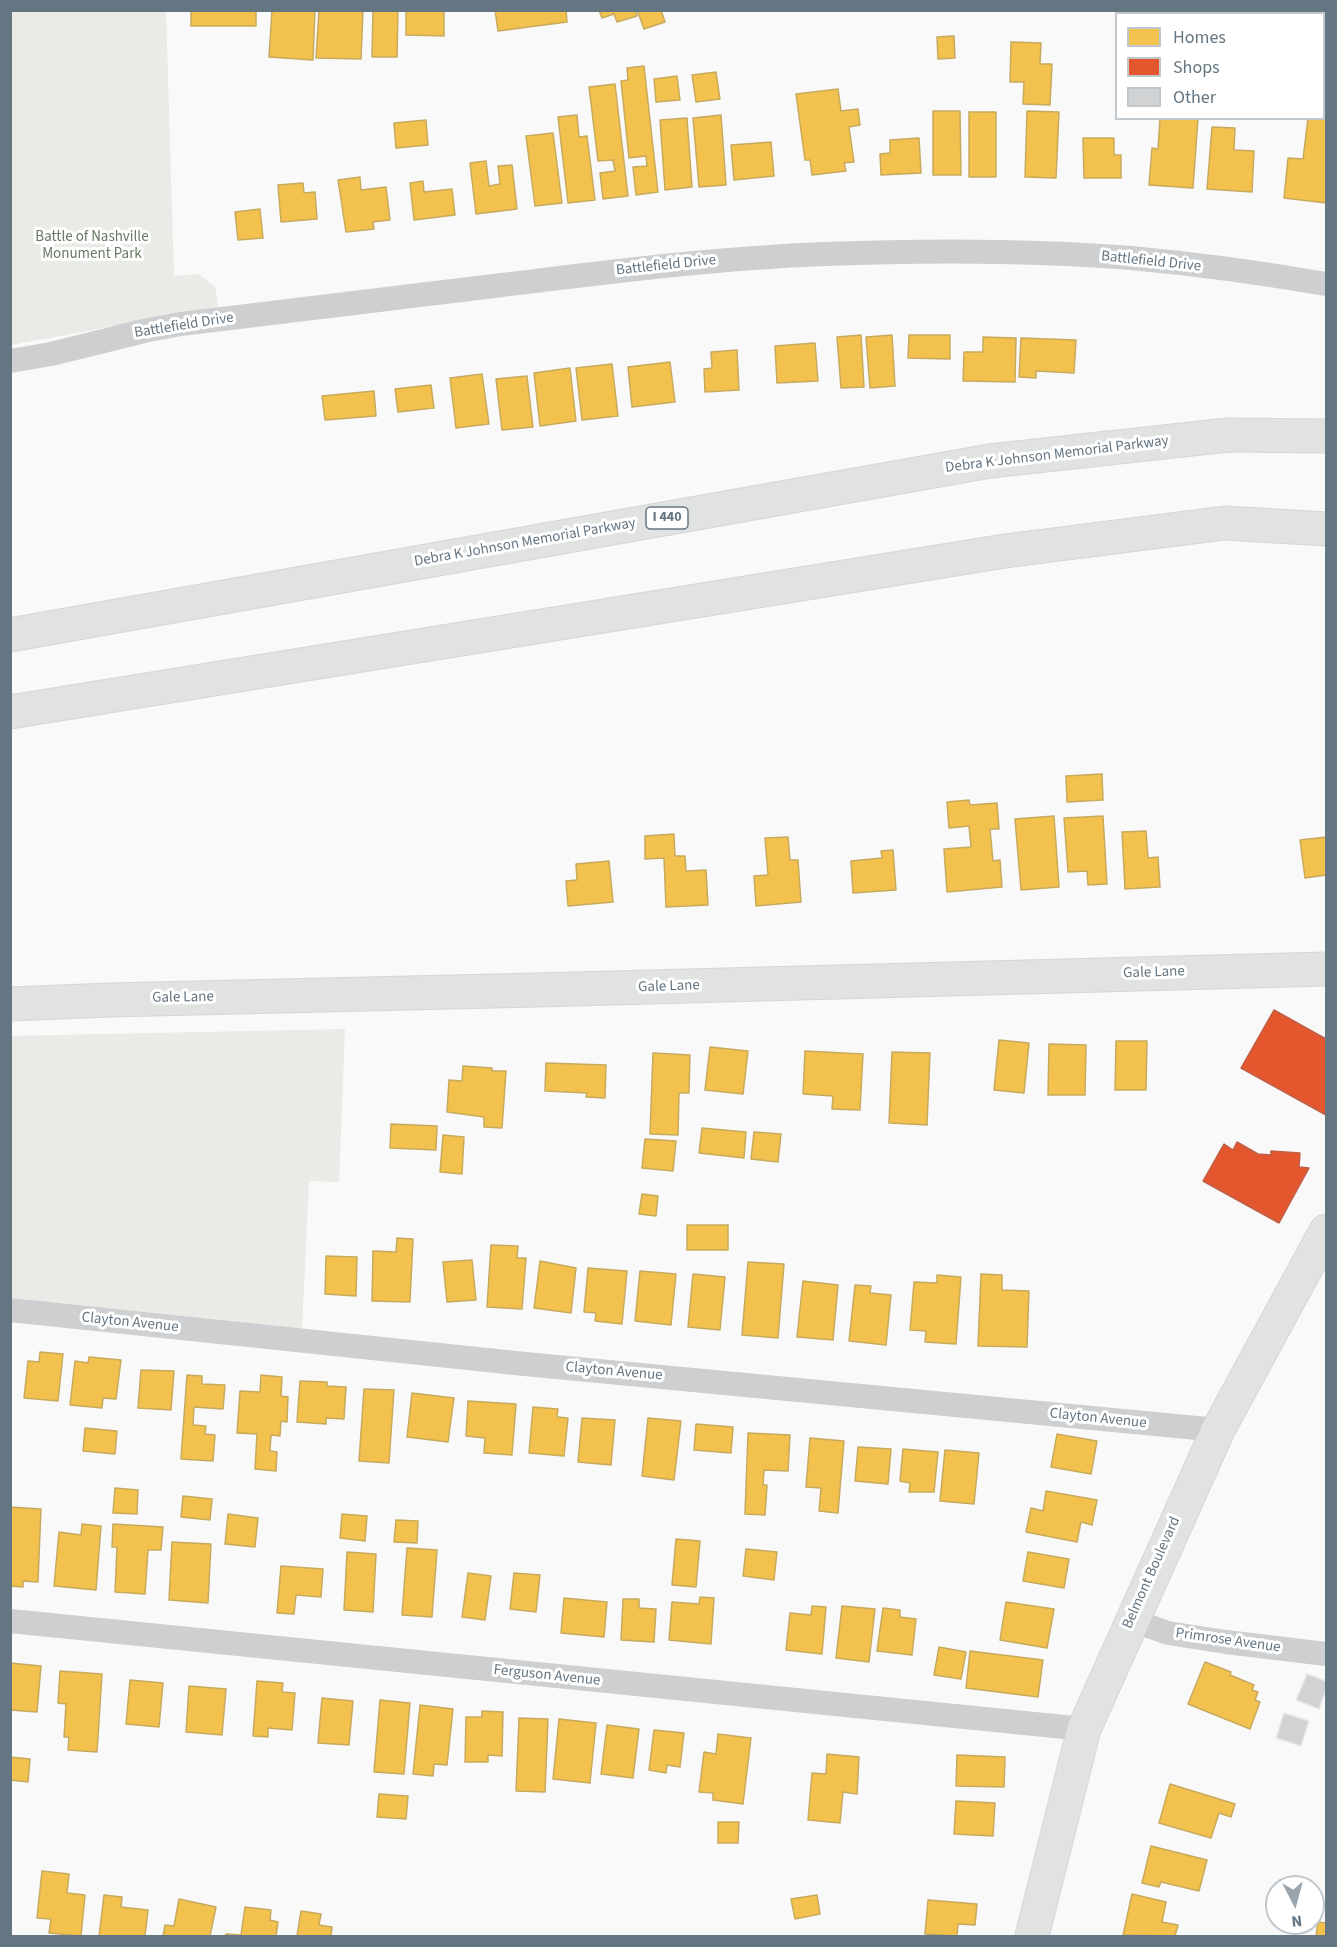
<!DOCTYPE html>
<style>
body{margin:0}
#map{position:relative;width:1337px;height:1947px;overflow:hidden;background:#f9f9f9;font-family:"Source Sans 3",sans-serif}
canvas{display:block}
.frame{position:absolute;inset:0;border:12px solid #657683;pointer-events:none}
.legend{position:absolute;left:1115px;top:12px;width:210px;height:108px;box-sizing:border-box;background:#fff;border:2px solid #c1c8cd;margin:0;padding:8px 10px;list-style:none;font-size:18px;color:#657683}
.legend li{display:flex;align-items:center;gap:12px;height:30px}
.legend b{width:30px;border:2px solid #c1c8cd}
.north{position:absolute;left:1265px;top:1875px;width:60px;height:60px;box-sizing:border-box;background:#fff;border:2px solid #c1c8cd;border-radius:50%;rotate:174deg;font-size:16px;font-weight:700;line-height:24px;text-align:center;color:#657683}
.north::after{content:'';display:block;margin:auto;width:21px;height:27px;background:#99a4ac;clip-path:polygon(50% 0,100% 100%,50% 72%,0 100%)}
</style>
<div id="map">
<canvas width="1337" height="1947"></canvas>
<div class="frame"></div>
<ul class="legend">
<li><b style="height:16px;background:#f2c14e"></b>Homes</li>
<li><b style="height:16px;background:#e4572e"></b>Shops</li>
<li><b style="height:16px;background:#d0d2d3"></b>Other</li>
</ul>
<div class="north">N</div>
</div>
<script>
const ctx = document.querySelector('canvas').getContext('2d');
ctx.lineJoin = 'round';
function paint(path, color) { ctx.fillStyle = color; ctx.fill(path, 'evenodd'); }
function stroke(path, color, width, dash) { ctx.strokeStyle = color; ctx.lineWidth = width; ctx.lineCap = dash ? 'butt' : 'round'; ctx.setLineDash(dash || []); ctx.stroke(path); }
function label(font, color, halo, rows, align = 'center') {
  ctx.font = font + ' "Source Sans 3",sans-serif'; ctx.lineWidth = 6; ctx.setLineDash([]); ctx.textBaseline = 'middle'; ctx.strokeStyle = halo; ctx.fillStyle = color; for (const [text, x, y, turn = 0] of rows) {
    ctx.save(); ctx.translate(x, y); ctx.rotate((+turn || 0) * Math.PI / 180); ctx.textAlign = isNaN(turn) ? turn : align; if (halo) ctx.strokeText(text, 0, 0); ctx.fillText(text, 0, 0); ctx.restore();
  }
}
const green = new Path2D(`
 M11,11h155l8,265 25,-2 16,13 3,20 -207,38z
 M345,1029l-6,153 -30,-1 -7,148 -291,-31 -1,-262z`);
const homes = new Path2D(`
 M191,10h65v16h-65z
 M272,10h43l-2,50 -44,-3z
 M319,10h44l-2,49 -45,-1z
 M373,10h25l-1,47h-25z
 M406,10h38v26l-38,-1z
 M495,10h71l1,12 -69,9z
 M599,10h36l2,6 -20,6 -3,-8 -12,4z
 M637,10h24l4,12 -21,7z
 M954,36l1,22 -17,1 -1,-22z
 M1011,42l30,1 -1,21h12l-2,41 -27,-1 1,-22h-14z
 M644,66l14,126 -22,3 -3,-28 14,-1 -1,-10 -17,2 -8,-77 7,-1 -1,-12z
 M716,72l4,27 -24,3 -4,-27z
 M677,76l3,24 -24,2 -2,-23z
 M1324,82h2v121l-42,-5 4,-40 15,1 5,-41h16z
 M615,84l13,112 -25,3 -3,-26 15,-2 -2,-11 -15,1 -9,-74z
 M838,89l3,22 17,-2 2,16 -11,2 5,35 -10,1 2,8 -34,4 -2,-15h-5l-9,-66z
 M933,111h27l1,64h-28z
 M1027,111l32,1 -3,66 -31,-1z
 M969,112h27v65h-27z
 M577,115l2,22 8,-1 8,64 -27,3 -10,-86z
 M721,115l5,70 -27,2 -6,-69z
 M687,118l5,69 -27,3 -5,-70z
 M1160,118h38l-5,70 -44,-3 3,-37 6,1z
 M426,120l2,25 -32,3 -2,-25z
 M1212,127l23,1 -1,22 20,1 -2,41 -45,-3z
 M553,133l9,70 -27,3 -9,-70z
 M919,138l2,35 -40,2 -1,-21 10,-1v-13z
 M1083,138h31v17h7v23h-37z
 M771,142l3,34 -40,4 -3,-35z
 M486,161l3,25 11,-2 -2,-18 14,-1 5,44 -41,5 -6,-51z
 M360,177l1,13 25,-3 4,33 -17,2 1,7 -28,3 -8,-52z
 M423,181l1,11 28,-3 3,26 -41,5 -4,-37z
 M303,183l1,10 11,-1 2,27 -36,3 -3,-37z
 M260,209l3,29 -25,2 -3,-28z
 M861,335l3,52 -23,1 -4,-51z
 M892,335l3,51 -25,2 -4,-51z
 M909,335h41v24l-42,-1z
 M983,337l33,1 -1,44 -52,-1 1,-29h19z
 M1021,338l55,2 -2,33 -38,-2v7l-17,-1z
 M815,343l3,38 -41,2 -2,-37z
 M737,350l2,40 -34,2 -1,-23 8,-1 -1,-16z
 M670,362l5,40 -43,5 -4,-40z
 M612,364l6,52 -36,4 -6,-52z
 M570,368l6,53 -36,5 -6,-53z
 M482,374l7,50 -33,4 -6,-50z
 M527,376l6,51 -31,3 -6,-51z
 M431,385l3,23 -36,4 -3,-23z
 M374,391l2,25 -51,4 -3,-24z
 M1102,774l1,26 -36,2 -1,-26z
 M969,800l1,5 27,-2 2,26h-9l3,32 7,-1 2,27 -55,5 -3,-43 27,-2 -2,-21 -20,2 -2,-26z
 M1054,816l5,71 -38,3 -6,-71z
 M1103,816l4,68 -19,1 -1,-14 -19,1 -4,-54z
 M1146,831l2,27 10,-1 2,30 -35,2 -3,-57z
 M674,834l1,22h10l1,15 20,-1 2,35 -42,2 -2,-49 -19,1v-23z
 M788,837l2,23h8l3,42 -45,4 -2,-30 14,-1 -3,-37z
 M1326,837v38l-21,3 -5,-38z
 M893,850l3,40 -43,3 -2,-32 31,-3 -1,-7z
 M609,861l4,41 -45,4 -2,-25 11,-1 -1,-16z
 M999,1040l30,3 -5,50 -30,-3z
 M1116,1041h31l-1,49h-31z
 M1049,1044l37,1 -1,50h-37z
 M710,1047l38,4 -5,43 -38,-4z
 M805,1051l58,3 -3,56 -28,-1 1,-13 -30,-2z
 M892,1052l38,1 -3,72 -38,-2z
 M653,1053l37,2 -1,38h-10l-1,42 -28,-1z
 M546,1063l60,2 -1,33 -19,-1 1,-4 -42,-2z
 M463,1066l29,2v3h14l-4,57 -18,-1v-10l-37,-5 2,-32 13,1z
 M391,1124l46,2 -1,24 -46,-2z
 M702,1128l44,4 -2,26 -45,-5z
 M754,1132l27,2 -3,28 -27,-3z
 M443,1135l21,2 -2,37 -22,-2z
 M645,1139l31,2 -3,30 -31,-3z
 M642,1194l16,2 -2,20 -17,-2z
 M687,1225h41v25h-41z
 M397,1238l16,1 -3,63 -38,-1 1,-50 23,1z
 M491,1245l27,1 -1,12h9l-4,51 -35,-2z
 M326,1256l31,1 -1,39 -31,-2z
 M472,1260l4,40 -29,2 -4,-40z
 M540,1261l36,7 -5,45 -37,-5z
 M748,1262l36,2 -6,74 -36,-3z
 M588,1268l39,3 -5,53 -27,-3 1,-8 -12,-1z
 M640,1271l36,3 -5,51 -36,-4z
 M693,1274l32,3 -5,53 -32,-3z
 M981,1274l21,1v15l27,1 -2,56 -49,-1z
 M937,1275l24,2 -5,67 -31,-2 1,-11 -16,-1 4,-48 23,1z
 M803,1281l35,4 -5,55 -36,-3z
 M855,1285l16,1 -1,7 21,2 -5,50 -37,-4z
 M40,1352l23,2 -5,47 -34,-3 4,-37 11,1z
 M89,1357l32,3 -5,39 -13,-1 -1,10 -32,-3 5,-44 13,2z
 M141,1370l33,1 -3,39 -33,-2z
 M187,1375l15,1v8l23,1 -2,24 -29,-2 -1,18 13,1 -1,8 10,1 -2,26 -32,-2z
 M261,1375l21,2 -1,19 7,1 -1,25 -6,-1 -1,15 -9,-1 -1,16 7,1 -1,19 -21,-2 2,-35 -20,-1 3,-42 20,1z
 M300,1381l27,1v4l19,1 -2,32 -18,-1v6l-29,-2z
 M364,1389l30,1 -5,73 -30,-2z
 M412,1393l42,5 -6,44 -41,-5z
 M468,1401l48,3 -4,51 -28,-2 1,-15 -19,-2z
 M533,1407l25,2 -1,8 11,1 -4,38 -35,-3z
 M582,1418l33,2 -4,45 -33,-3z
 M648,1418l33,3 -7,59 -32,-4z
 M696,1424l37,3 -2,26 -37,-3z
 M85,1428l32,3 -2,23 -32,-3z
 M748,1433l42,2 -2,36 -24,-1 -1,15h4l-2,30 -20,-1z
 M1057,1434l40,7 -6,33 -40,-7z
 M810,1438l34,3 -6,72 -19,-2 2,-23 -15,-1z
 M858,1447l33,2 -3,35 -33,-3z
 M903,1449l35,3 -4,40h-25l1,-9 -10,-2z
 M945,1450l34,3 -5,51 -34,-3z
 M115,1488l23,2 -1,24 -24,-1z
 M1046,1491l51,9 -5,25 -11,-3 -4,20 -51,-10 5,-24 12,3z
 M183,1496l29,3 -2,21 -29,-3z
 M10,1507l31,2 -3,73 -15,-1v6l-13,-1z
 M228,1514l30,4 -3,29 -30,-3z
 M342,1514l25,2 -2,25 -25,-3z
 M396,1520l22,1 -1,22 -23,-1z
 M82,1524l19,2 -5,64 -42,-4 5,-54 22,3z
 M113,1524l50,3 -2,23h-13l-3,44 -30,-2 2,-45h-5z
 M676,1539l24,2 -4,46 -24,-2z
 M172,1542l39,2 -3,59 -39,-3z
 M407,1548l30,2 -5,67 -30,-2z
 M746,1549l31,3 -3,28 -31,-4z
 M347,1552l29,2 -3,58 -29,-2z
 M1028,1552l41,7 -5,29 -41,-7z
 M281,1566l42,3 -2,28 -25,-2 -2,19 -17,-1z
 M468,1573l23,3 -6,44 -23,-3z
 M514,1573l26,2 -4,37 -26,-3z
 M700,1597l14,1 -3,46 -42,-4 3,-38 27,2z
 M564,1598l43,4 -3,35 -43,-4z
 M623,1599h16v9l17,1 -2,33 -33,-2z
 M1006,1602l48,7 -7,39 -47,-8z
 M812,1606l14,1 -4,47 -36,-4 4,-37 21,2z
 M842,1606l33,3 -6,53 -33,-4z
 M883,1608l17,2v7l16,2 -4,36 -35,-4z
 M939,1647l27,5 -5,27 -27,-4z
 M970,1651l73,9 -5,37 -72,-9z
 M1205,1662l26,10 -1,3 24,10 -2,5 6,2 -3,8 5,2 -10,27 -62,-25z
 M10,1663l31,3 -4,46 -27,-2z
 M60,1671l42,3 -5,78 -29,-2 1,-13h-5l2,-33 -8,-1z
 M130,1680l33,3 -4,44 -33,-3z
 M257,1681l26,2 -1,9 13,1 -3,37 -24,-2v9l-15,-1z
 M189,1686l37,3 -4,46 -36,-3z
 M322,1698l31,3 -4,44 -31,-2z
 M380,1700l30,3 -6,71 -30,-2z
 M420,1705l33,4 -6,56 -13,-1 -1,12 -20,-2z
 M482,1711l21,1 -1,44 -14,-1v7h-23l1,-45h16z
 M519,1718l29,1 -3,73 -29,-1z
 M559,1719l37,4 -6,60 -37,-4z
 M607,1725l32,4 -6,49 -32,-4z
 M654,1730l30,3 -4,34 -13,-2 -1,8 -17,-3z
 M718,1734l33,4 -8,66 -30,-4v-7l-14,-1 5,-40 12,2z
 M827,1754l32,3 -2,37 -14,-2 -3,31 -32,-3 4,-47 14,1z
 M957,1755l48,2 -1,30 -48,-1z
 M10,1757l20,2 -2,23 -18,-2z
 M1170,1784l65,20 -4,13 -12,-4 -8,25 -52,-15z
 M379,1794l29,2 -2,23 -29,-2z
 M956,1801l39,2 -2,33 -39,-2z
 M718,1822h21l-1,21h-20z
 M1151,1846l56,14 -8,31 -38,-9 -2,5 -17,-4z
 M42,1871l27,3 -2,19 18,2 -4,41 -32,-3 2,-14 -14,-1z
 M1132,1894l34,8 -4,20 16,3 -3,11 -52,-1z
 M104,1895l18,2 -1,10 27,3 -3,26h-46z
 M817,1895l3,19 -25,5 -4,-20z
 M179,1899l37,8 -6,29h-47l2,-11 9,1z
 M928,1900l49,4 -2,21 -17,-1 -1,12 -32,-2z
 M245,1907l26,3 -1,10 8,2 -2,14h-51l1,-2 15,1z
 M301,1911l20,3 -2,11 13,2 -1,9h-34z
 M1318,1922l8,1v13h-10z`);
const shops = new Path2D(`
 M1274,1010l52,29v76l-85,-47z
 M1237,1142l21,12 13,1v-4l29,2 -1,14 10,1 -30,55 -76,-42 21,-37 9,6z`);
const building = new Path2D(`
 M1307,1674l19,7v9l-7,19 -23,-9z
 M1284,1713l25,8 -8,25 -25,-8z`);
const street = new Path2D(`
 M10,361l41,-7 97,-24 33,-6c107,-13 214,-26 321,-39 107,-13 215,-27 323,-31 102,-4 205,-4 306,4 66,6 131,15 195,26
 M10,1310l515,54 693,66
 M1131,1620l37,13 58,9 100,12
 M10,1621l1074,108`);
const secondary = new Path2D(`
 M10,1004l100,-4 427,-10 789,-21
 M1032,1936l52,-207 134,-299 108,-199`);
const highway = new Path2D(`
 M10,635l980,-174 238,-26 98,1
 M10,712l995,-161 220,-28 101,6`);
const shields = [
 [667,518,42]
];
const shieldNames = [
 ["I 440",667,518]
];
const parkNames = [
 ["Battle of Nashville",92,238],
 ["Monument Park",92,255]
];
const streetNames = [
 ["Battlefield Drive",1151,262,6],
 ["Battlefield Drive",666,266,-6],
 ["Battlefield Drive",184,326,-9],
 ["Debra K Johnson Memorial Parkway",1057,455,-7],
 ["Debra K Johnson Memorial Parkway",525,543,-10],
 ["Gale Lane",1154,973,-2],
 ["Gale Lane",669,987,-2],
 ["Gale Lane",183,998,-1],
 ["Clayton Avenue",130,1323,6],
 ["Clayton Avenue",614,1372,5],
 ["Clayton Avenue",1098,1419,6],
 ["Belmont Boulevard",1152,1573,-66],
 ["Primrose Avenue",1228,1641,8],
 ["Ferguson Avenue",547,1676,6]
];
paint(green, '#e8ebe6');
paint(homes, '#f2c14e');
stroke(homes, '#c8aa5e', 1.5);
paint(shops, '#e4572e');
stroke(shops, '#be6048', 1.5);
paint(building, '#d0d2d3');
stroke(building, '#e8e8e8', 1.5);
stroke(secondary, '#d5d6d7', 35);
stroke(highway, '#d5d6d6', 35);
stroke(street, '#cecfd0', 24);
stroke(secondary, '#e1e2e2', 33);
stroke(highway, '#e1e2e2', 33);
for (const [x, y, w] of shields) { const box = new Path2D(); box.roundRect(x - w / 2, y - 11, w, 22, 4.5); ctx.fillStyle = '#fff'; ctx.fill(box); stroke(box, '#657683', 1.5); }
label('bold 14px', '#657683', null, shieldNames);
label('15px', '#687a64', '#fff', parkNames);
label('15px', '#657683', '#fff', streetNames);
</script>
